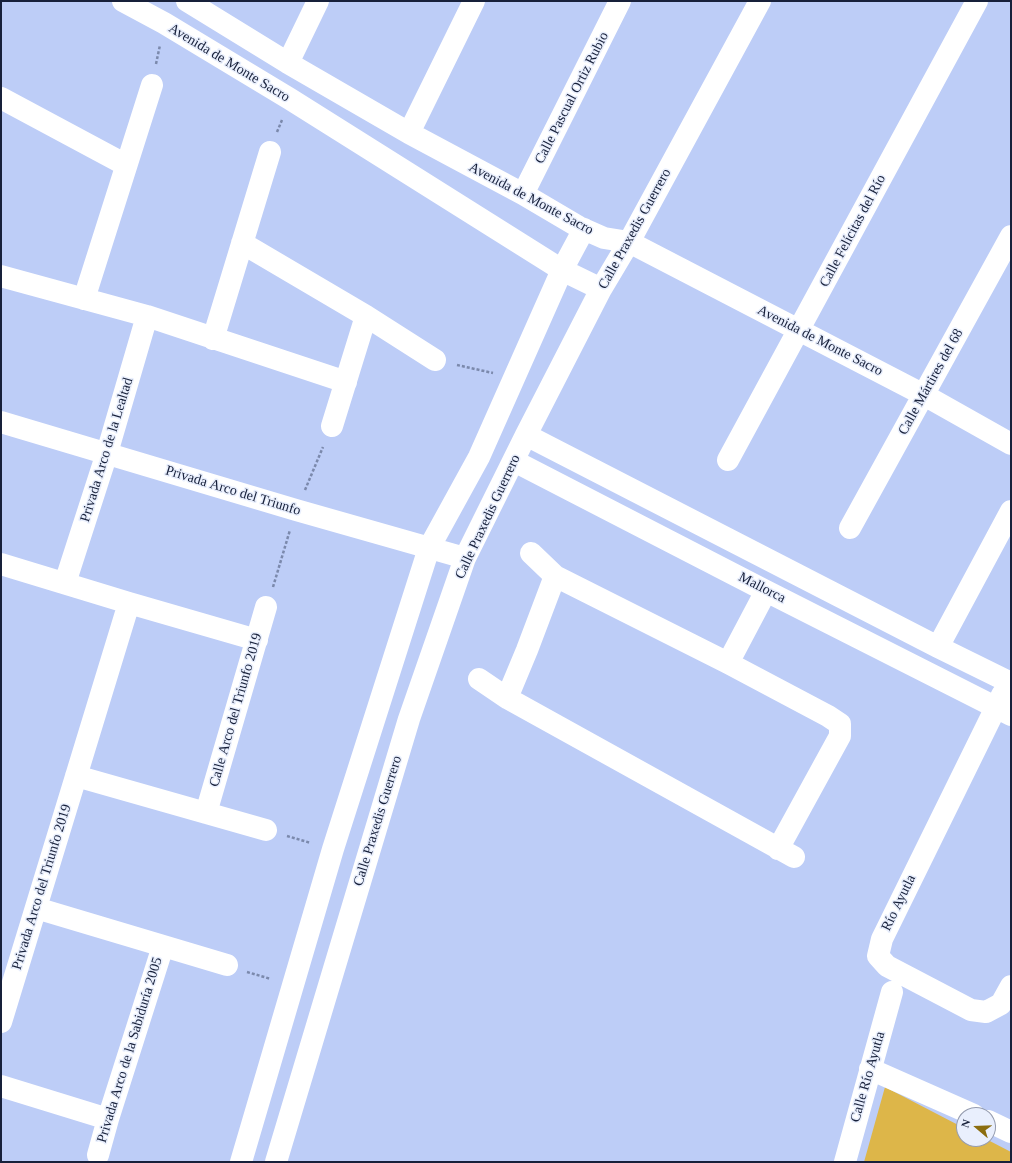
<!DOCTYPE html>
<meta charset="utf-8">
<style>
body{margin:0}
#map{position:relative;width:1012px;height:1163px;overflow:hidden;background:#bdcdf7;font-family:"Times New Roman",serif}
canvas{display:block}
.frame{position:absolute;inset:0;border:2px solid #17203a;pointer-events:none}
.north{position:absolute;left:956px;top:1107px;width:40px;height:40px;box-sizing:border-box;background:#e9effd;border:1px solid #959caf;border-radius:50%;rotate:289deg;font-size:11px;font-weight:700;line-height:16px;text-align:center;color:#17203a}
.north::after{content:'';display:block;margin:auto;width:14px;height:18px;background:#8b6d0f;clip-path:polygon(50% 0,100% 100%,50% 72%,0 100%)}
</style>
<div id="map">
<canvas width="1012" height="1163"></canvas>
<div class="frame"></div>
<div class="north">N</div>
</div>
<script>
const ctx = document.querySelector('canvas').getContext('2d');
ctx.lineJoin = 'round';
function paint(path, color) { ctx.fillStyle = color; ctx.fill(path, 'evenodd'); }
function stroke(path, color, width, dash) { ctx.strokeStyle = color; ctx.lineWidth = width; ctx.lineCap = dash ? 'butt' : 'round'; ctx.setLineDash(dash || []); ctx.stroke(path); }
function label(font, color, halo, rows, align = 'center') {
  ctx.font = font + ' "Times New Roman",serif'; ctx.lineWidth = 3; ctx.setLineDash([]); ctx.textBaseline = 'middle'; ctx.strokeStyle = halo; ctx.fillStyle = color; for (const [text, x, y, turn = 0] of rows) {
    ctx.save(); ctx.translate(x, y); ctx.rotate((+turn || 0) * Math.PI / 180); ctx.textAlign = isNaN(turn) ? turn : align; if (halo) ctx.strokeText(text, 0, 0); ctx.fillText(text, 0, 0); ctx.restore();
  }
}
const green = new Path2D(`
 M885,1087l79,41v11h22l25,13v10h-147z`);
const path = new Path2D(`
 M156,64l4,-19
 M277,132l5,-12
 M457,365l36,8
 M305,490l18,-43
 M273,587l17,-57
 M287,836l24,7
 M247,972l24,7`);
const street = new Path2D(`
 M123,1l41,22 126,76 272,171 39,19
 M187,1l101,62 121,70 114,61 56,33 25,11 25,4 295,153 87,49
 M288,63l30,-62
 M1,98l125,67
 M409,133l65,-132
 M523,194l97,-193
 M242,243l124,73 69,44
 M1,276l146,40 199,66
 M84,299l68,-214
 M213,339l57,-187
 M1,422l295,88 169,48
 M332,426l34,-110
 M526,435l412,212 73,36
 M728,460l249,-459
 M514,461l252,130 245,124
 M850,528l161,-292
 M531,553l24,23 173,87 100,53 12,8v12l-62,113
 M1,564l128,39 128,37
 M65,583l42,-130 40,-137
 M938,647l73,-136
 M728,663l38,-72
 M479,679l28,19 287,159
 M1002,695l-120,244 -4,17 9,10 84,44 15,2 15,-8 10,-18
 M507,698l20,-48 28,-74
 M76,776l190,54
 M206,813l60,-206
 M36,908l191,57
 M1,1022l128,-419
 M870,1069l104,46
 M1,1086l107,33
 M988,1121l23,11
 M98,1155l10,-36 55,-173
 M241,1162l92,-313 96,-301 50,-91 83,-187 22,-41
 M276,1162l133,-443 56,-161 61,-123 75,-146 28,-47 131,-241
 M845,1162l47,-170`);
const streetNames = [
 ["Avenida de Monte Sacro",229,63,31],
 ["Calle Pascual Ortiz Rubio",572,98,-63],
 ["Avenida de Monte Sacro",531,199,28],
 ["Calle Praxedis Guerrero",635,229,-61],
 ["Calle Felícitas del Río",853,231,-62],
 ["Avenida de Monte Sacro",820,341,27],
 ["Calle Mártires del 68",931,382,-61],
 ["Privada Arco de la Lealtad",107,450,-73],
 ["Privada Arco del Triunfo",233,491,17],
 ["Calle Praxedis Guerrero",488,517,-65],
 ["Mallorca",762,588,27],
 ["Calle Arco del Triunfo 2019",236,710,-74],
 ["Calle Praxedis Guerrero",378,821,-73],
 ["Privada Arco del Triunfo 2019",42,887,-73],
 ["Río Ayutla",899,903,-64],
 ["Privada Arco de la Sabiduría 2005",130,1050,-73],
 ["Calle Río Ayutla",868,1077,-74]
];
paint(green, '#ddb649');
stroke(path, '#7b89ac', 2.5, [3, 2]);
stroke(street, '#fff', 22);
label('14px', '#17203a', '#e9effd', streetNames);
</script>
